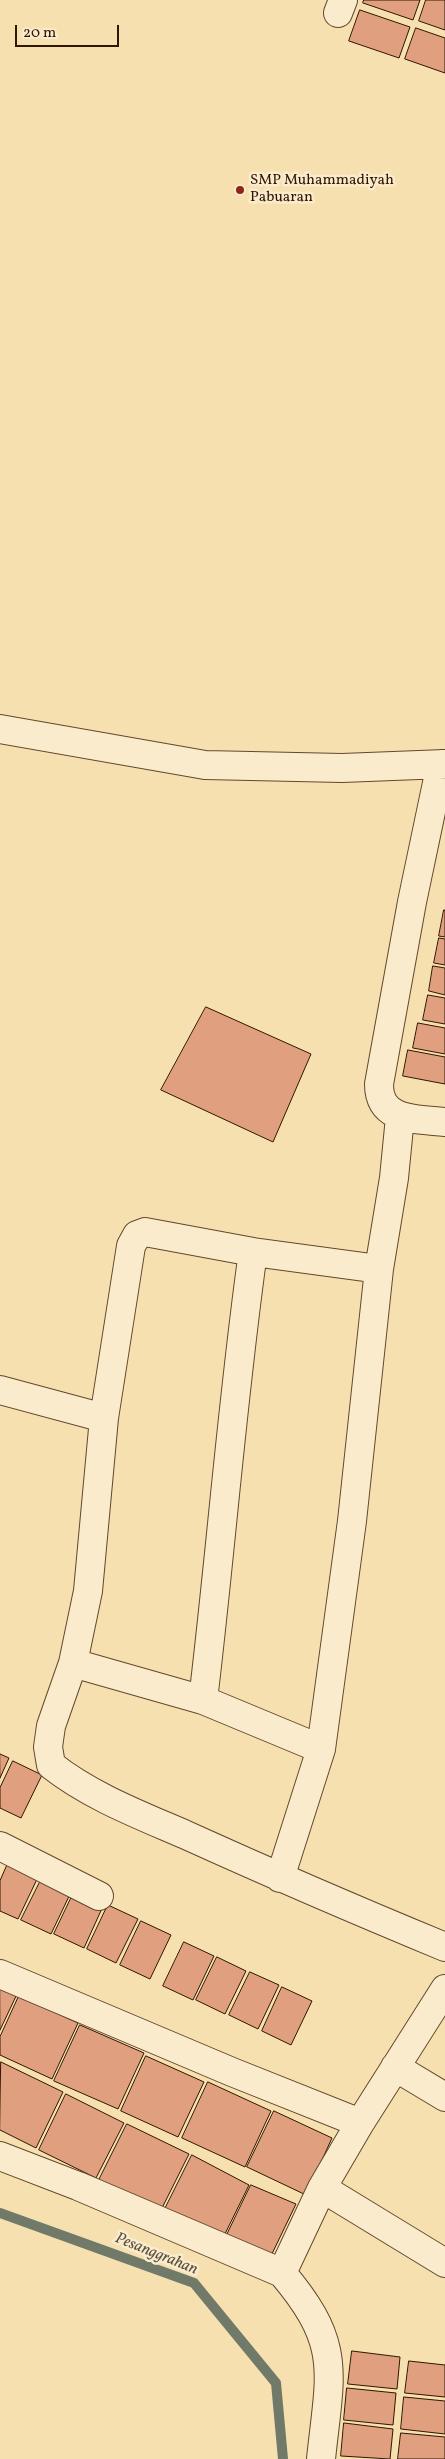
<!DOCTYPE html>
<style>
body{margin:0}
#map{position:relative;width:445px;height:2459px;overflow:hidden;background:#f7e0b0;font-family:Vollkorn,serif}
canvas{display:block}
.scale{position:absolute;left:15px;top:25px;width:104px;height:22px;box-sizing:border-box;border:2px solid #301500;border-top:0;padding-left:6px;font-size:15px;line-height:18px;white-space:nowrap;color:#301500;-webkit-text-stroke:4px #faebcc;paint-order:stroke}
</style>
<div id="map">
<canvas width="445" height="2459"></canvas>
<div class="scale">20 m</div>
</div>
<script>
const ctx = document.querySelector('canvas').getContext('2d');
ctx.lineJoin = 'round';
function stroke(path, color, width, dash) { ctx.strokeStyle = color; ctx.lineWidth = width; ctx.lineCap = dash ? 'butt' : 'round'; ctx.setLineDash(dash || []); ctx.stroke(path); }
function paint(path, color) { ctx.fillStyle = color; ctx.fill(path, 'evenodd'); }
function label(font, color, halo, rows, align = 'center') {
  ctx.font = font + ' Vollkorn,serif'; ctx.lineWidth = 5; ctx.setLineDash([]); ctx.textBaseline = 'middle'; ctx.strokeStyle = halo; ctx.fillStyle = color; for (const [text, x, y, turn = 0] of rows) {
    ctx.save(); ctx.translate(x, y); ctx.rotate((+turn || 0) * Math.PI / 180); ctx.textAlign = isNaN(turn) ? turn : align; if (halo) ctx.strokeText(text, 0, 0); ctx.fillText(text, 0, 0); ctx.restore();
  }
}
const stream = new Path2D(`
 M0,2213l194,70 82,100 7,76`);
const building = new Path2D(`
 M364,0h56l-7,20 -50,-17z
 M426,0h19v30l-26,-9z
 M360,10l50,17 -11,31 -50,-17z
 M416,28l29,10v35l-40,-14z
 M444,910h1v27l-6,-1z
 M439,938l6,1v26l-11,-2z
 M433,966l12,2v27l-16,-4z
 M428,995l17,3v26l-22,-4z
 M206,1007l105,47 -38,88 -112,-52z
 M418,1023l27,5v26l-32,-6z
 M408,1050l37,7v27l-42,-8z
 M0,1754l9,4 -9,20z
 M13,1761l29,14 -21,43 -21,-10v-20z
 M9,1861l30,14 -21,44 -18,-8v-30z
 M43,1876l29,14 -21,44 -30,-14z
 M75,1890l29,14 -20,44 -30,-14z
 M108,1905l30,14 -22,44 -29,-14z
 M141,1921l30,14 -21,44 -30,-14z
 M184,1942l30,14 -21,44 -30,-14z
 M217,1957l29,14 -21,43 -29,-14z
 M250,1972l29,13 -21,44 -29,-14z
 M0,1983l18,9 -18,38z
 M282,1987l30,14 -21,44 -29,-14z
 M19,1996l59,27 -26,56 -52,-24v-18z
 M80,2025l64,28 -26,56 -64,-28z
 M146,2056l58,26 -26,55 -57,-26z
 M1,2062l62,30 -27,56 -36,-18z
 M208,2082l63,29 -26,56 -63,-29z
 M66,2094l58,29 -28,55 -57,-28z
 M274,2111l58,27 -26,57 -59,-28z
 M127,2124l62,30 -28,56 -62,-30z
 M192,2155l57,30 -27,55 -58,-29z
 M251,2185l45,19 -27,56 -45,-19z
 M352,2351l48,6 -3,32 -49,-5z
 M409,2361l36,4v32l-40,-4z
 M347,2388l49,5 -3,32 -49,-5z
 M404,2397l41,4v33l-44,-5z
 M344,2423l49,6 -3,30 -49,-3z
 M401,2433l44,4v22h-47z`);
const minor = new Path2D(`
 M338,13l5,-13
 M0,729l205,36 137,3 103,-4
 M441,764l-29,138 -33,182c0,38 38,35 66,38
 M0,1390l104,28 -16,173 -15,72 -22,63 -3,21 3,18c39,31 89,50 135,70 86,39 172,76 259,112
 M104,1418l27,-172 6,-11 8,-3 108,20
 M73,1663l130,37 118,49 -41,129
 M203,1700c18,-149 29,-299 50,-448l126,17 15,-91 6,-61
 M321,1749l31,-228 27,-252
 M0,1846l99,50
 M0,1974l232,98 128,51
 M395,2067l50,30
 M0,2156l78,30 204,87c61,72 48,99 39,186
 M322,2188l123,75
 M282,2273l40,-85 38,-65 85,-134`);
const markers = [
 [240,190,5,"#8f2418"]
];
const poiNames = [
 ["SMP Muhammadiyah",250,181],
 ["Pabuaran",250,198]
];
const waterNames = [
 ["Pesanggrahan",156,2255,22]
];
stroke(stream, '#717a69', 10);
paint(building, '#e0a080');
stroke(building, '#301500', 1);
stroke(minor, '#62482c', 30);
stroke(minor, '#faebcc', 28);
for (const [x, y, r, color] of markers) { const dot = new Path2D(); dot.arc(x, y, r, 0, 2 * Math.PI); ctx.fillStyle = color; ctx.fill(dot); stroke(dot, '#faebcc', 2); }
label('15px', '#301500', '#faebcc', poiNames, 'left');
label('italic 16px', '#56503d', '#faebcc', waterNames);
</script>
